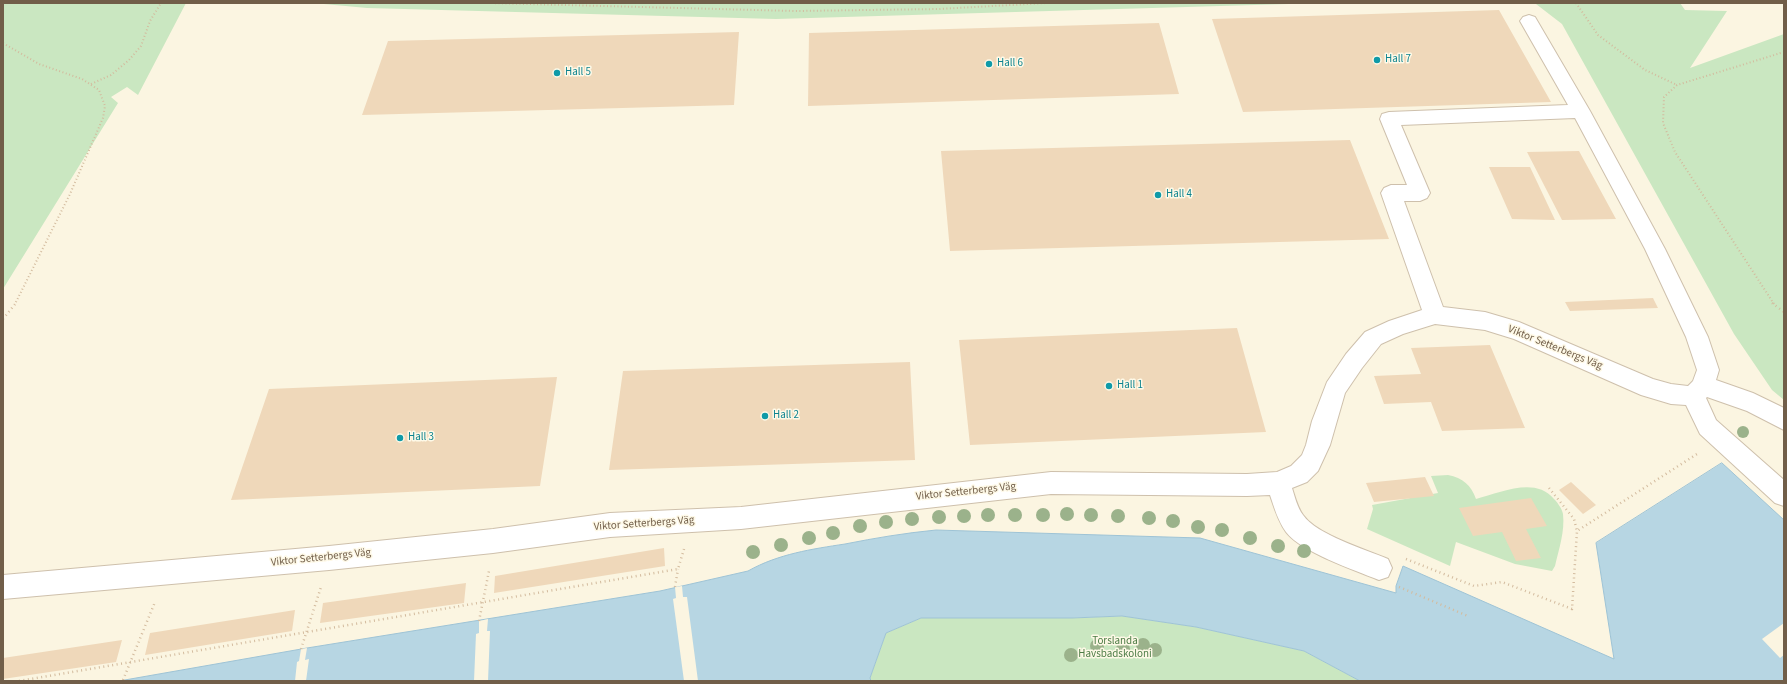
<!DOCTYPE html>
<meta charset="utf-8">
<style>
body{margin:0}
#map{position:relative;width:1787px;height:684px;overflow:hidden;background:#fbf5e1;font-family:"Source Sans 3",sans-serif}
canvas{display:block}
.frame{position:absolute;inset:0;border:4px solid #715e49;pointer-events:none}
</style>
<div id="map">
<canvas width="1787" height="684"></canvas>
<div class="frame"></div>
</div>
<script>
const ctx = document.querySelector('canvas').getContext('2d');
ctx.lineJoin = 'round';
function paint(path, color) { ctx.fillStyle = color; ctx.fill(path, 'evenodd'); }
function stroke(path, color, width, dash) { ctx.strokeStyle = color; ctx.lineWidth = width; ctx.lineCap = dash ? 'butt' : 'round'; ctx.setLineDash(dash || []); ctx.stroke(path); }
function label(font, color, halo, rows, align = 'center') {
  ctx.font = font + ' "Source Sans 3",sans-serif'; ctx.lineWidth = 3; ctx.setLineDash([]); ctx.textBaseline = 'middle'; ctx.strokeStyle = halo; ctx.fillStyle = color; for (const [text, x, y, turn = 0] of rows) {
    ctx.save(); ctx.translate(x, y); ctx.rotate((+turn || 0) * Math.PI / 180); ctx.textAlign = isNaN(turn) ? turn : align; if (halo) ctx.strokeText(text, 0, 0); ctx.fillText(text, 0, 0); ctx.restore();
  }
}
const green = new Path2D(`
 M3,3h183l-48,92 -11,-8 -16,10 7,6 -115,186z
 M313,3h1010l-547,16 -409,-11z
 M1532,3h148l5,7 42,1 -37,57 94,-34v366l-12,-10 -38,-56 -172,-310 -26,-20z
 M1448,475c15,3 23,10 28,24 24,-6 59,-23 78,0 4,4 8,10 9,15 2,17 -4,35 -8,52l-3,5 -37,-7 -59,-22 -6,24 -83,-37 6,-20 -1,-4 66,-12 -7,-17z
 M1123,616l73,11 108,24 56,30h-489l-1,-3 16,-45 35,-15h151z`);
const water = new Path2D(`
 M1722,463l62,57v161h-424l-56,-30 -108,-24 -74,-11 -50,2h-151l-35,15 -16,45 1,3h-752l188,-33 353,-57 88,-20c30,-17 64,-22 97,-27 30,-6 60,-11 91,-14l264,8 196,55v-7l7,-20 211,93 -18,-116z`);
const pier = new Path2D(`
 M682,586l1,11h4l11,84h-14l-11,-82 3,-1 -1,-11z
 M488,619l-1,12h3l-2,50h-14l2,-47 3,-1v-12z
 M1784,623v32l-4,3 -18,-19z
 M307,648l-2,12 4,-1 -3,22h-11l2,-19 2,-1 2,-12z`);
const building = new Path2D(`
 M1499,10l52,92 -308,10 -31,-93z
 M1159,23l20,71 -371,12 1,-73z
 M739,32l-5,73 -372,10 26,-74z
 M1350,140l39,99 -439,12 -9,-100z
 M1579,151l37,68 -54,1 -35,-68z
 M1489,167h41l25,53 -43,-1z
 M1653,298l5,10 -88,3 -5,-9z
 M1237,328l29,104 -296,13 -11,-105z
 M1490,345l35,83 -83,3 -11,-29 -47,2 -10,-28 47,-2 -10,-26z
 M910,362l5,98 -306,10 14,-99z
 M557,377l-17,109 -309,14 38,-111z
 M1425,477l9,19 -60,6 -8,-19z
 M1571,482l25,23 -13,9 -24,-24z
 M1531,498l16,28 -21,3 15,29 -25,3 -14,-29 -29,4 -14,-28z
 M664,548l1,18 -171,27 1,-17z
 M466,583l-2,20 -144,20 3,-20z
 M295,610l-3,21 -147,24 5,-22z
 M122,640l-6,22 -113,17v-21z`);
const pathFar1 = new Path2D(`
 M488,3l307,8 144,-2 108,-6
 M1576,3l22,32 47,35 32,15
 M3,43l36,21 43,15 17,11 6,16 -2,12 -33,76 -55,110
 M91,84l20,-9 18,-15 12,-14 9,-25 11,-18
 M1774,304l-99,-152 -12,-29 1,-26 13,-12 107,-33`);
const path = new Path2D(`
 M1772,303l12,9
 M3,319l13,-16
 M1549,488l25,31 3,12
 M1406,559l68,27 28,-4 70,27 5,-78 120,-77
 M675,587l3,-18
 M1399,587l69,29
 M479,621l10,-50
 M301,649l20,-62
 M123,680l32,-78
 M19,681l659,-112 6,-20`);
const minor = new Path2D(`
 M1529,15l6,2 55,94 75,138 43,88 11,33 -3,10 37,13 31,15v22l-37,-19 -40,-14 -1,1 10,22 68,60v26l-9,-3 -75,-69 -14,-29 -15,-1 -30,-9 -127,-56 -29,-9 -50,-6 -32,10 -22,10 -19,24 -17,25 -15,52 -12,26 -11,11 -15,6c3,9 5,19 11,27 14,20 62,34 85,44l4,9 -4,9 -9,3c-25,-10 -78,-28 -93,-48 -8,-11 -12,-25 -16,-37l-23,1 -196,-2 -310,35 -131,8 -117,16 -164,17 -326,29v-24l326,-29 164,-17 117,-16 131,-6 310,-35 196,2 30,-2 14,-6 11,-11 4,-10 6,-24 15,-39 19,-28 19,-22 24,-11 33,-11 -41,-117 3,-5 7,-3h16l-27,-66 2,-5 7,-2 179,-7 -48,-84 3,-4zM1575,118l70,131 41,88 11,33 -4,11 -5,5 -17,-2 -18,-5 -134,-57 -34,-10 -42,-5 -39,-106h16l7,-3 3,-5 -29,-68z`);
const trees = [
 [1743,432,6],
 [1067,514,7],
 [988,515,7],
 [1015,515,7],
 [1043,515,7],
 [1091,515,7],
 [964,516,7],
 [1118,516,7],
 [939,517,7],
 [1149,518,7],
 [912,519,7],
 [1173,521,7],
 [886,522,7],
 [860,526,7],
 [1198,527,7],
 [1222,530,7],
 [833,533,7],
 [809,538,7],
 [1250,538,7],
 [781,545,7],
 [1278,546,7],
 [1304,551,7],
 [753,552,7],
 [1143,645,7],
 [1097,646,7],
 [1123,649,7],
 [1155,650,7],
 [1071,655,7]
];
const markers = [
 [1377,60,4,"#0f9aa8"],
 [989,64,4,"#0f9aa8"],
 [557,73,4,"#0f9aa8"],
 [1158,195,4,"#0f9aa8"],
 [1109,386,4,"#0f9aa8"],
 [765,416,4,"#0f9aa8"],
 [400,438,4,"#0f9aa8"]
];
const cultureNames = [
 ["Hall 7",1385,60],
 ["Hall 6",997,64],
 ["Hall 5",565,73],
 ["Hall 4",1166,195],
 ["Hall 1",1117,386],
 ["Hall 2",773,416],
 ["Hall 3",408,438]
];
const streetNames = [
 ["Viktor Setterbergs Väg",1555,348,22],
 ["Viktor Setterbergs Väg",966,492,-6],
 ["Viktor Setterbergs Väg",644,524,-4],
 ["Viktor Setterbergs Väg",321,558,-6]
];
const parkNames = [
 ["Torslanda",1115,642],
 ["Havsbadskoloni",1115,655]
];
paint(green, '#cae7c1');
paint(water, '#b7d6e3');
stroke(water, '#9ec3d5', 1);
paint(pier, '#fbf5e1');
paint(building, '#efd8ba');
stroke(minor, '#cec0ac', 2);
stroke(pathFar1, '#d3bb9e', 2, [1, 2.5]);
stroke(path, '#d3bb9e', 2.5, [1, 3.5]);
paint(minor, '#fff');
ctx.fillStyle = '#9bb28b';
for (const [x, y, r] of trees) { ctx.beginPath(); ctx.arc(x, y, r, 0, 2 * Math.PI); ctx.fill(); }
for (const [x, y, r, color] of markers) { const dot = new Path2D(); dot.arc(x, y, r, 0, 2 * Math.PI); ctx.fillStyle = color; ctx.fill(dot); stroke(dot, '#fef9e7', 1.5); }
label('11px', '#0d838f', '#fef9e7', cultureNames, 'left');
label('11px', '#715e49', '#fef9e7', streetNames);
label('11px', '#4c7c45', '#fef9e7', parkNames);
</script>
